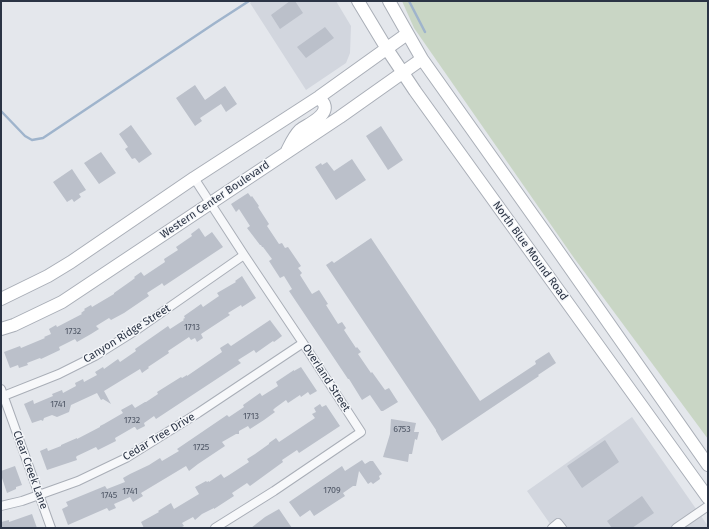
<!DOCTYPE html>
<style>
body{margin:0}
#map{position:relative;width:709px;height:529px;overflow:hidden;background:#e4e7ec;font-family:"Fira Sans",sans-serif}
canvas{display:block}
.frame{position:absolute;inset:0;border:2px solid #2b3445;pointer-events:none}
</style>
<div id="map">
<canvas width="709" height="529"></canvas>
<div class="frame"></div>
</div>
<script>
const ctx = document.querySelector('canvas').getContext('2d');
ctx.lineJoin = 'round';
function paint(path, color) { ctx.fillStyle = color; ctx.fill(path, 'evenodd'); }
function stroke(path, color, width, dash) { ctx.strokeStyle = color; ctx.lineWidth = width; ctx.lineCap = dash ? 'butt' : 'round'; ctx.setLineDash(dash || []); ctx.stroke(path); }
function label(font, color, halo, rows, align = 'center') {
  ctx.font = font + ' "Fira Sans",sans-serif'; ctx.lineWidth = 3; ctx.setLineDash([]); ctx.textBaseline = 'middle'; ctx.strokeStyle = halo; ctx.fillStyle = color; for (const [text, x, y, turn = 0] of rows) {
    ctx.save(); ctx.translate(x, y); ctx.rotate((+turn || 0) * Math.PI / 180); ctx.textAlign = isNaN(turn) ? turn : align; if (halo) ctx.strokeText(text, 0, 0); ctx.fillText(text, 0, 0); ctx.restore();
  }
}
const built = new Path2D(`
 M252,1h84l15,25 -1,27 -4,10 -40,27 -56,-87z
 M632,417l76,109v2h-155l-26,-37z`);
const green = new Path2D(`
 M402,1h306v438l-134,-181 -160,-230z`);
const stream = new Path2D(`
 M409,1l16,31
 M1,111l24,25 7,4 11,-2 172,-115 34,-22`);
const building = new Path2D(`
 M290,1h5l8,12 -23,16 -9,-14z
 M325,27l9,11 -28,20 -9,-11z
 M195,85l10,15 20,-14 12,18 -11,8 -5,-8 -21,14 2,3 -7,5 -19,-28z
 M131,125l21,29 -13,9 -4,-5 -3,1 -7,-10 3,-2 -9,-13z
 M381,126l22,34 -15,10 -22,-34z
 M101,152l15,21 -17,11 -15,-21z
 M352,159l14,21 -30,20 -21,-33 6,-4 1,2 5,-3 7,9z
 M72,169l14,21 -7,4 2,3 -7,5 -2,-3 -5,3 -14,-20z
 M248,193l3,4 1,-1 7,10 -1,1 11,17 -2,2 12,18 3,-1 3,5 3,-1 13,19 -3,2 4,5 -2,2 12,19 7,-4 9,14 -2,1 12,19 4,-2 4,6 -2,2 12,18 1,-1 4,5 -3,2 13,19 1,-1 13,18 4,-2 9,14 -15,9h-2l-11,-16 -8,5 -13,-21h-1l-59,-88 3,-2 -8,-13 -4,2 -11,-17 3,-2 -9,-12h-1l-1,-2h-1l-13,-17 3,-2 -11,-17 -3,3 -5,-8z
 M199,228l6,9 7,-5 11,15 -59,39 -2,-3 -1,1 -14,9 2,3 -25,17 -13,7 -2,-2 -13,8 3,3 -8,5 -14,8 -2,-3 -16,8 1,3 -19,9 -1,-1 -13,5 1,2 -9,3 -1,-3 -8,3 -6,-16 16,-6 1,2 24,-10 -1,-1 7,-3 -2,-5 7,-4 1,2 25,-13 -1,-1 4,-3 -1,-1 7,-4 1,2 22,-13v-1l17,-12 4,-3 -1,-1 7,-5 3,4 21,-14 -1,-3 14,-9 -2,-3 16,-11 -1,-2z
 M371,238l109,163 56,-37 -1,-3 14,-9 7,11 -18,12 1,1 -97,65 -6,-10v-1l-110,-165 6,-4 2,2z
 M242,276l14,22 -14,9 -1,-2 -13,8 2,2 -29,19 2,4 -6,4 -2,-4 -4,2 -2,-3 -21,14 1,2 -21,14 1,1 -7,5 -2,-4 -36,22 7,13 -8,-5 -2,1 -4,-7 -26,12 -2,7 -12,5 -5,-2 -8,3 -1,3 -2,-1 -9,3 -8,-19 9,-4 1,4 19,-8 -1,-2 10,-4 1,3 13,-7 -1,-3 8,-4 1,3 13,-7 -2,-3 8,-5 1,2 14,-10 2,3 16,-11 -1,-2 23,-16 10,-7 2,3 14,-9 -1,-1 2,-1 -1,-2 10,-7 7,-5 2,3 16,-11 -2,-3 19,-11 -1,-1z
 M270,320l12,16 -8,6 -1,-1 -17,12 -2,-3 -16,10 3,3 -85,56 -2,-3 -10,7 1,3 -8,4 -2,-3h-1l-19,11 1,3 -18,9 -2,-3 -19,9 -1,1 1,3 -30,10 -7,-19 7,-3 1,3 13,-5v-1l16,-7v1l23,-12v-1l4,-2 19,-11 -2,-3 11,-6 3,4 10,-6h1l12,-8 -1,-2 24,-15 1,1 5,-3v1l35,-24 -2,-4 8,-5 3,3z
 M301,367l16,24 -7,4 -2,-3 -7,5 -1,-2 -12,8 -2,-3 -11,8 -2,2 2,2 -11,8 -14,9 -2,-3 -9,5v3h-3l-14,8 3,4 -27,18 -9,7 -3,-5 -45,27 2,3 -10,6 -3,-5 -16,7 2,4 -7,3 -2,-3 -39,17 -6,-16 6,-3 -2,-4 39,-16 2,3 18,-7 -2,-4 7,-4 19,-9 11,-7 2,3 17,-10 -2,-2 50,-34 2,2 15,-10 -1,-2 17,-12 2,3 16,-10 -2,-4 18,-12v1z
 M320,404l2,3 4,-2 14,21 -41,27 -2,-3 -15,10 1,2 -33,24 -3,-3 -15,10 2,3 -20,13v-1l-12,6 -7,6 -2,-3 -11,6 2,3 -4,2h-36l-3,-6 18,-10 -1,-1 13,-8 3,6 25,-15 -4,-7 11,-6 1,1 2,-1v1l12,-8 3,4 5,-3 20,-13 -2,-3 8,-5 14,-10v-1l7,-5 3,4 36,-24 -3,-4 4,-2 -2,-4z
 M391,419l25,4 -2,9h5l-2,8 -2,-1 -3,15h-3l-1,8 -25,-5 7,-23z
 M605,440l14,22 -37,26 -15,-22z
 M362,460l3,4 5,-3h3l9,13 -3,2 1,3 -7,5 -2,-2 -3,2 -9,-13 -3,15h-3l-10,7 2,3 -31,20 -4,-6 -10,7 -11,-15 53,-36 3,5z
 M15,466l7,19 -6,2v2l-9,4 -6,-18v-4z
 M642,496l12,17 -22,15h-20l-5,-7z
 M279,509l13,19h-41l14,-11z
 M32,514l5,14h-36v-6l8,-2v2z`);
const street = new Path2D(`
 M194,178l50,77 59,88 58,89 -87,59 -59,37
 M1,389l50,139
 M1,397l58,-23 36,-18 43,-27 106,-74
 M1,506l21,-5 56,-20 48,-23 72,-45 105,-70
 M552,528l6,-5 4,5
 M676,528l32,-22`);
const secondary = new Path2D(`
 M358,1l29,48 28,42 293,407
 M389,1l33,58 127,179 159,227
 M287,151c4,-8 7,-15 13,-21 8,-6 29,-14 24,-26 -1,-2 -4,-5 -5,-7
 M1,299l47,-23 23,-14 123,-84 125,-81 88,-63
 M1,329l13,-4 48,-23 278,-185 82,-58`);
const numberNames = [
 ["1713",192,327],
 ["1732",73,331],
 ["1741",58,404],
 ["1713",251,416],
 ["1732",132,420],
 ["6753",402,429],
 ["1725",201,447],
 ["1709",332,490],
 ["1741",130,491],
 ["1745",109,495]
];
const streetNames = [
 ["Western Center Boulevard",215,200,-34],
 ["North Blue Mound Road",530,251,54],
 ["Canyon Ridge Street",127,334,-32],
 ["Overland Street",326,378,57],
 ["Cedar Tree Drive",159,437,-31],
 ["Clear Creek Lane",30,470,70]
];
paint(built, '#d2d6de');
paint(green, '#c9d6c5');
stroke(stream, '#9fb4cc', 2.5);
paint(building, '#bbc0ca');
stroke(street, '#a9aeb7', 10);
stroke(secondary, '#a9aeb7', 14);
stroke(street, '#f7f8fa', 8);
stroke(secondary, '#fff', 12);
label('9px', '#4f5766', null, numberNames);
label('11px', '#2b3445', '#f4f6f9', streetNames);
</script>
